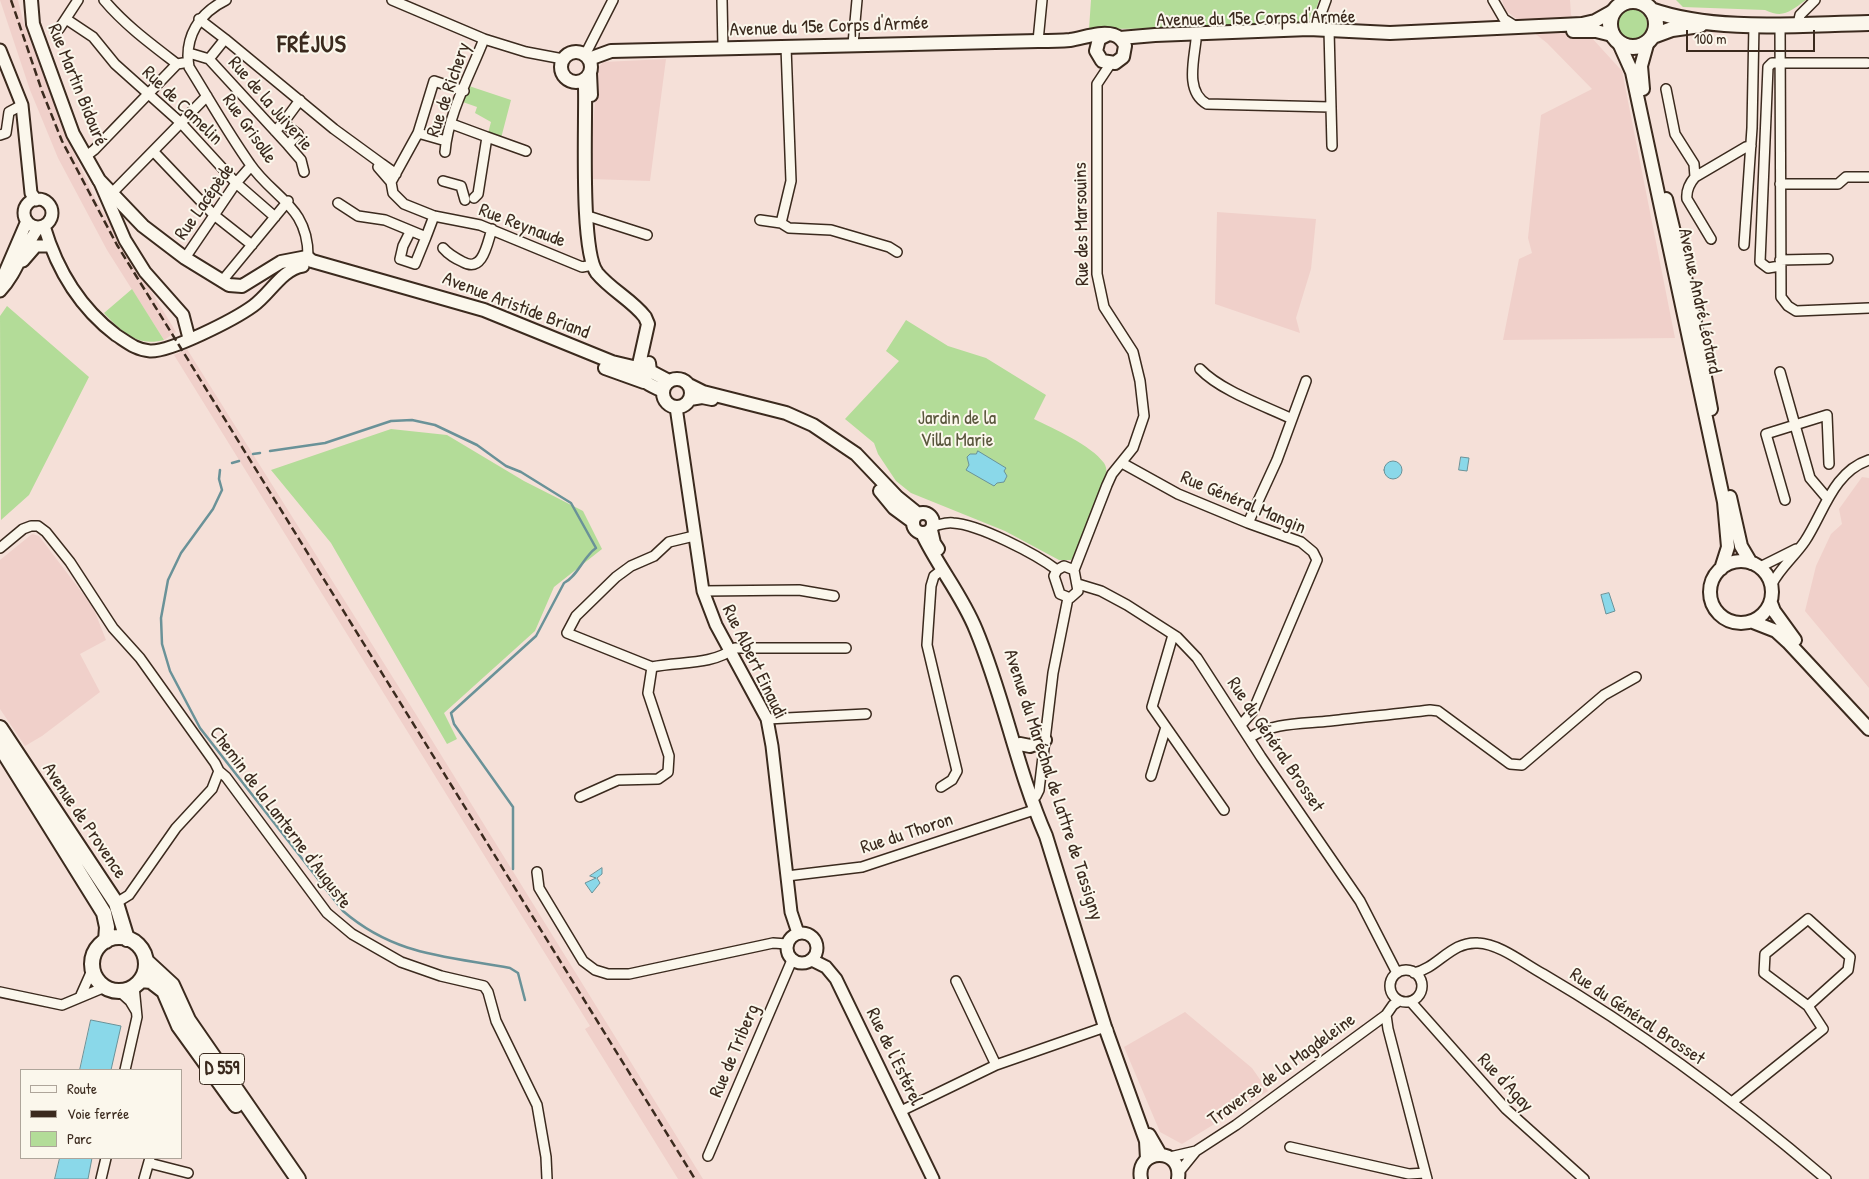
<!DOCTYPE html>
<meta charset="utf-8">
<style>
body{margin:0}
#map{position:relative;width:1869px;height:1179px;overflow:hidden;background:#f5e0d8;font-family:"Patrick Hand",sans-serif}
canvas{display:block}
.legend{position:absolute;left:20px;top:1069px;width:162px;height:90px;box-sizing:border-box;background:#fbf7ec;border:1px solid #aea59a;margin:0;padding:6px 9px;list-style:none;font-size:15px;color:#3b2a1e}
.legend li{display:flex;align-items:center;gap:10px;height:25px}
.legend b{width:25px;border:1px solid #aea59a}
.scale{position:absolute;left:1686px;top:30px;width:129px;height:22px;box-sizing:border-box;border:2px solid #3b2a1e;border-top:0;padding-left:6px;font-size:15px;line-height:18px;white-space:nowrap;color:#3b2a1e;-webkit-text-stroke:4px #fbf7ec;paint-order:stroke}
</style>
<div id="map">
<canvas width="1869" height="1179"></canvas>
<ul class="legend">
<li><b style="height:6px;background:#fbf7ec"></b>Route</li>
<li><b style="height:6px;background:#3b2a1e"></b>Voie ferrée</li>
<li><b style="height:14px;background:#b3dc98"></b>Parc</li>
</ul>
<div class="scale">100 m</div>
</div>
<script>
const ctx = document.querySelector('canvas').getContext('2d');
ctx.lineJoin = 'round';
function paint(path, color) { ctx.fillStyle = color; ctx.fill(path, 'evenodd'); }
function stroke(path, color, width, dash) { ctx.strokeStyle = color; ctx.lineWidth = width; ctx.lineCap = dash ? 'butt' : 'round'; ctx.setLineDash(dash || []); ctx.stroke(path); }
function label(font, color, halo, rows, align = 'center') {
  ctx.font = font + ' "Patrick Hand",sans-serif'; ctx.lineWidth = 4; ctx.setLineDash([]); ctx.textBaseline = 'middle'; ctx.strokeStyle = halo; ctx.fillStyle = color; for (const [text, x, y, turn = 0] of rows) {
    ctx.save(); ctx.translate(x, y); ctx.rotate((+turn || 0) * Math.PI / 180); ctx.textAlign = isNaN(turn) ? turn : align; if (halo) ctx.strokeText(text, 0, 0); ctx.fillText(text, 0, 0); ctx.restore();
  }
}
const built = new Path2D(`
 M0,0h18l6,24 43,114 29,62 80,132 -12,8 -57,-90 -49,-92 -28,-68z
 M1502,0h68l1,15 51,56 53,267 -172,2 16,-81 13,-6 -4,-15 13,-123 51,-26 -45,-46 -42,-33z
 M666,59l-16,122 -59,-2v-32l7,-79 5,-6z
 M1217,212l99,7 -5,50 -15,49 4,15 -85,-29z
 M187,349l230,367 286,463h-25l-93,-150 5,-3 -416,-671z
 M1862,477l7,1v210l-64,-77 11,-45 15,-32 11,-10 -3,-15z
 M32,534l7,2 54,71 13,33 -26,14 20,38 -58,44 -17,10 -25,-37v-149z
 M1185,1012l67,56 16,23 -86,53 -22,-12 -36,-85z`);
const green = new Path2D(`
 M1091,0h228l-7,22 -73,6 -150,1z
 M1676,0h130c-16,11 -22,19 -41,10l-82,-3z
 M1617 24a15 15 0 1 1 30 0a15 15 0 1 1-30 0Z
 M466,85l45,15 -11,42 -13,-5 4,-15 -16,-9 2,-6 -17,-6z
 M132,289l32,51c-27,7 -42,-8 -60,-27z
 M7,306l82,71 -60,118 -28,25 -1,-204z
 M906,320l42,26 38,12 60,37 -12,24c20,10 57,26 70,44 4,6 2,12 0,19l-29,73 -4,5h-12l-54,-29 -94,-38 -15,-12 -18,-27 -4,-11 -29,-24 54,-58 -13,-10z
 M391,429l56,6 77,46 59,30 19,38 -48,38 -19,44 -91,82 13,26 -10,5 -116,-201 -60,-73z`);
const water = new Path2D(`
 M978,451l28,17 -2,3 3,5 -3,6 -7,1 -3,3 -28,-16 3,-5 -2,-8 3,-3h6z
 M1461,457l8,1 -2,13 -8,-1z
 M1384 470a9 9 0 1 1 18 0a9 9 0 1 1-18 0Z
 M1609,593l6,18 -9,3 -5,-19z
 M602,868v6l-5,4 3,5 -8,10 -7,-10 11,-5 -6,-2z
 M91,1020l30,6 -10,44h-31z
 M60,1158h32l-4,21h-33z`);
const stream = new Path2D(`
 M270,451l55,-8 66,-22 21,-1 23,5 42,20 29,21 15,6 50,31 25,45c-13,9 -18,28 -32,35l-28,53 -85,77 3,11 59,83v62
 M253,454l7,-1
 M232,463l7,-2
 M220,470l-1,9 3,11 -9,19 -32,44 -13,27 -7,38 1,26 8,27 30,57 143,183c52,45 104,45 167,57l8,5 7,27`);
const minor = new Path2D(`
 M104,0c21,25 47,44 73,64l6,-1
 M226,0c-27,13 -42,37 -37,67 20,32 39,66 61,97 23,34 59,42 58,94
 M392,0l92,39 42,13 37,7
 M722,0l1,49
 M1493,0l11,19 11,7
 M66,19l27,18 22,27 66,59 55,60 39,34
 M1780,24l1,273 7,9 8,5 73,-3
 M1798,24l2,-9 15,-15
 M59,29l19,-29
 M1309,29l9,-7 8,-22
 M1329,30l3,116
 M225,39l109,90 48,35
 M1196,40c-2,20 -11,52 11,64l123,3
 M1038,41l4,-41
 M853,44l4,-44
 M189,53l20,6 16,-20 -26,-20
 M585,55l28,-55
 M209,59l79,86 13,15 3,12
 M1666,89l9,45 19,30 1,13
 M464,91l-30,-10 -16,52 -27,49 2,11 11,11 30,12 46,9 102,42 11,-2
 M283,123l17,-23
 M452,124l35,13 -9,57 -4,4
 M275,131l8,-8 15,11 -10,11
 M418,133l28,8
 M0,135l6,-2 3,-21 13,-7
 M487,137l39,14
 M154,152l60,63 38,30
 M445,152c3,-38 25,-77 39,-113
 M85,157l9,-7 83,-86
 M443,181l18,5 4,14
 M391,182l-13,-15 4,-3 14,10
 M1780,184h58l8,-7h23
 M113,192l94,-96
 M338,203l20,13 27,4 41,17 -11,27 -15,-5 3,-13 7,-14
 M591,217l56,18
 M760,220l21,3 8,5 42,2 58,17 8,5
 M781,223l10,-42 -5,-134
 M426,237l8,-21
 M1711,239l-24,-40c-1,-9 2,-15 8,-22l51,-30 5,-1
 M1744,245l8,-117 2,-104
 M443,248c6,7 12,10 20,14 20,11 24,-18 29,-33
 M185,258l51,-75 15,-17
 M1780,260l48,-1
 M1780,266l-12,2 -8,-6 8,-195 4,-4h95
 M222,281l66,-80
 M1200,369c21,22 65,37 92,50
 M1780,372l30,106 17,20
 M1122,463l56,31 70,29 53,19 12,10 4,8 -64,151 -12,14
 M1785,500l-19,-66 61,-19 2,49
 M1248,523l29,-63 29,-79
 M933,526c6,-1 13,-4 20,-3 25,1 83,31 104,47
 M0,548l23,-19 8,-3h7l8,6 24,30 43,66 27,30 75,105 4,8 7,6 101,136 25,21 49,28 40,14 43,10 4,6 8,29 41,84 9,52 1,22
 M1064,566l10,4 4,21 -8,7 -10,-4 -6,-18 3,-6z
 M1760,567l36,-18
 M1074,570l33,-85 5,-11 21,-26 11,-32 -4,-35 -7,-29 -29,-45 -7,-33v-190l14,-21
 M1078,584l23,7 26,14 50,32 20,21 64,99 99,144 37,72
 M1772,584c8,-16 23,-28 33,-43 19,-29 28,-69 64,-81
 M703,591l96,-1 35,6
 M1173,635l-21,72 72,103
 M652,667c29,-6 58,-1 83,-19h111
 M767,719l99,-5
 M1249,738c24,-16 54,-14 81,-17 34,-4 67,-7 100,-11l8,1 72,53 12,1 82,-70 32,-18
 M1151,776l15,-49
 M941,787l11,-7 5,-9 -30,-126 4,-59 3,-10 9,-7
 M1036,796l3,-6 14,-117 15,-75
 M580,797l38,-17 40,-1 10,-7 1,-16 -21,-63 4,-26 -85,-34 9,-17 40,-39 15,-11 23,-10 15,-14 25,-6
 M537,872l2,16 44,73 12,9 13,4h21l144,-31 14,1
 M787,876l75,-9 172,-57
 M116,903l13,-8 47,-67 36,-39 7,-18
 M1390 986a16 16 0 1 1 32 0a16 16 0 1 1-32 0Z
 M1414,973c24,-5 37,-32 64,-30 22,1 45,20 65,31 101,59 194,129 283,205
 M956,981l40,84
 M119,991l11,10 6,10
 M0,992l62,13 43,-18
 M81,995l12,-27
 M1399,1001l-6,4 -7,10 2,14 39,150
 M1411,1002l95,107 78,70
 M125,1070l12,-53 -3,-31
 M1732,1102l91,-73 -15,-23 -44,-33 1,-19 43,-35 42,38 -2,13 -40,36
 M901,1111l95,-46 109,-38 3,3
 M1290,1147l119,27 16,-1
 M708,1156l84,-196
 M1170,1157l26,-6
 M149,1163l39,10
 M1179,1172l17,-21 40,-26 150,-110
 M101,1179l5,-21
 M144,1179l6,-21`);
const tertiary = new Path2D(`
 M0,50l22,55 9,88 5,7
 M99,180l26,60 20,32 38,43 6,23
 M24 213a14 14 0 1 1 28 0a14 14 0 1 1-28 0Z
 M44,226c13,44 35,81 72,109 11,7 20,15 34,16 21,1 85,-32 103,-45 17,-12 29,-37 50,-40
 M23,261l13,-15h14
 M2,279l25,-58
 M0,291c18,-19 23,-44 39,-64
 M676,407l27,184 13,34 51,94 5,27 19,166 7,21
 M787 948a15 15 0 1 1 30 0a15 15 0 1 1-30 0Z
 M812,960l14,7 10,12 97,200`);
const secondary = new Path2D(`
 M31,0l2,24 40,110 26,46 44,46 42,32 44,27 13,1 39,-24 26,-5 5,4
 M1573,31h23l16,4
 M1120,38l35,-3 154,-6 81,4 192,-9 13,-3 18,-10
 M1619,43l13,29 92,430 4,45 -7,22
 M561 67a15 15 0 1 1 30 0a15 15 0 1 1-30 0Z
 M589,59l22,-8 427,-10c10,0 21,0 32,-1 14,-2 30,-9 44,-5 6,2 9,6 11,11l-2,11 -8,6 -13,-2 -6,-10 3,-12 8,-4
 M590,73l1,22
 M582,81l3,6c1,35 -5,164 12,186 14,17 35,27 48,44l3,7 -10,45c3,14 13,16 25,22
 M1643,89l-2,-23 7,-25
 M1666,199l25,103 20,107
 M312,261l172,49 128,52 38,9
 M649,363l1,8 19,10
 M605,368l39,14
 M663 393a14 14 0 1 1 28 0a14 14 0 1 1-28 0Z
 M689,385l14,7 83,21 27,12 43,29 41,43 21,17
 M690,399l12,-2 10,2
 M880,491l14,17 19,14
 M1730,497l11,49 10,17
 M913 523a10 10 0 1 1 20 0a10 10 0 1 1-20 0Z
 M931,530l3,13 4,6
 M922,533c16,34 40,62 54,97 28,67 41,140 70,206l59,191 41,114 1,18
 M1710 592a31 31 0 1 1 62 0a31 31 0 1 1-62 0Z
 M1771,603l3,8 21,29
 M1753,622l23,9 12,11 81,87
 M1020,744l10,2 15,-6
 M1149,1135l11,19
 M1141,1179c-6,-31 42,-33 37,0`);
const primary = new Path2D(`
 M1610 24a23 23 0 1 1 46 0a23 23 0 1 1-46 0Z
 M1651,10c65,23 150,14 218,13
 M1653,36l19,-7 28,-4
 M0,728l116,175 11,36
 M0,746l104,167 3,14 -1,14
 M92 964a27 27 0 1 1 54 0a27 27 0 1 1-54 0Z
 M146,961l26,24 16,35 110,159
 M141,980l10,1 13,10 15,35 57,79`);
const rail = new Path2D(`
 M11,0l31,91 20,50 55,104 578,934`);
const shields = [
 [222,1069,45]
];
const shieldNames = [
 ["D 559",222,1069]
];
const streetNames = [
 ["Avenue du 15e Corps d'Armée",1256,19,-1],
 ["Avenue du 15e Corps d'Armée",829,27,-2],
 ["Rue Martin Bidouré",77,85,68],
 ["Rue de Richery",449,90,-71],
 ["Rue de la Juiverie",270,104,49],
 ["Rue de Camelin",182,106,44],
 ["Rue Grisolle",249,129,55],
 ["Rue Lacépède",205,202,-55],
 ["Rue des Marsouins",1082,224,-91],
 ["Rue Reynaude",522,226,21],
 ["Avenue André Léotard",1699,301,78],
 ["Avenue Aristide Briand",516,306,21],
 ["Rue Général Mangin",1243,503,23],
 ["Rue Albert Einaudi",754,662,64],
 ["Rue du Général Brosset",1275,745,56],
 ["Avenue du Maréchal de Lattre de Tassigny",1053,785,72],
 ["Chemin de la Lanterne d'Auguste",280,818,53],
 ["Avenue de Provence",84,821,56],
 ["Rue du Thoron",907,834,-18],
 ["Rue du Général Brosset",1637,1017,34],
 ["Rue de Triberg",735,1051,-67],
 ["Rue de l'Estérel",894,1057,64],
 ["Traverse de la Magdeleine",1282,1070,-36],
 ["Rue d'Agay",1505,1083,47]
];
const parkNames = [
 ["Jardin de la",957,419],
 ["Villa Marie",957,441]
];
const districtNames = [
 ["FRÉJUS",312,46]
];
paint(built, '#f0d0ca');
paint(green, '#b3dc98');
paint(water, '#8ad8e9');
stroke(water, '#6a9298', 1);
stroke(stream, '#6a9298', 2.5);
stroke(minor, '#3b2a1e', 12);
stroke(tertiary, '#3b2a1e', 15);
stroke(secondary, '#3b2a1e', 16);
stroke(primary, '#3b2a1e', 18);
stroke(minor, '#fbf7ec', 9);
stroke(tertiary, '#fbf7ec', 11);
stroke(secondary, '#fbf7ec', 12);
stroke(primary, '#fbf7ec', 14);
stroke(rail, '#3b2a1e', 2.5, [8, 4]);
for (const [x, y, w] of shields) { const box = new Path2D(); box.roundRect(x - w / 2, y - 15.5, w, 31, 4); ctx.fillStyle = '#fbf7ec'; ctx.fill(box); stroke(box, '#3b2a1e', 1); }
label('bold 18px', '#3b2a1e', null, shieldNames);
label('19px', '#3b2a1e', '#fbf7ec', streetNames);
label('19px', '#59563c', '#fbf7ec', parkNames);
ctx.letterSpacing = '1px';
label('bold 24px', '#3b2a1e', '#fbf7ec', districtNames);
ctx.letterSpacing = '0px';
</script>
